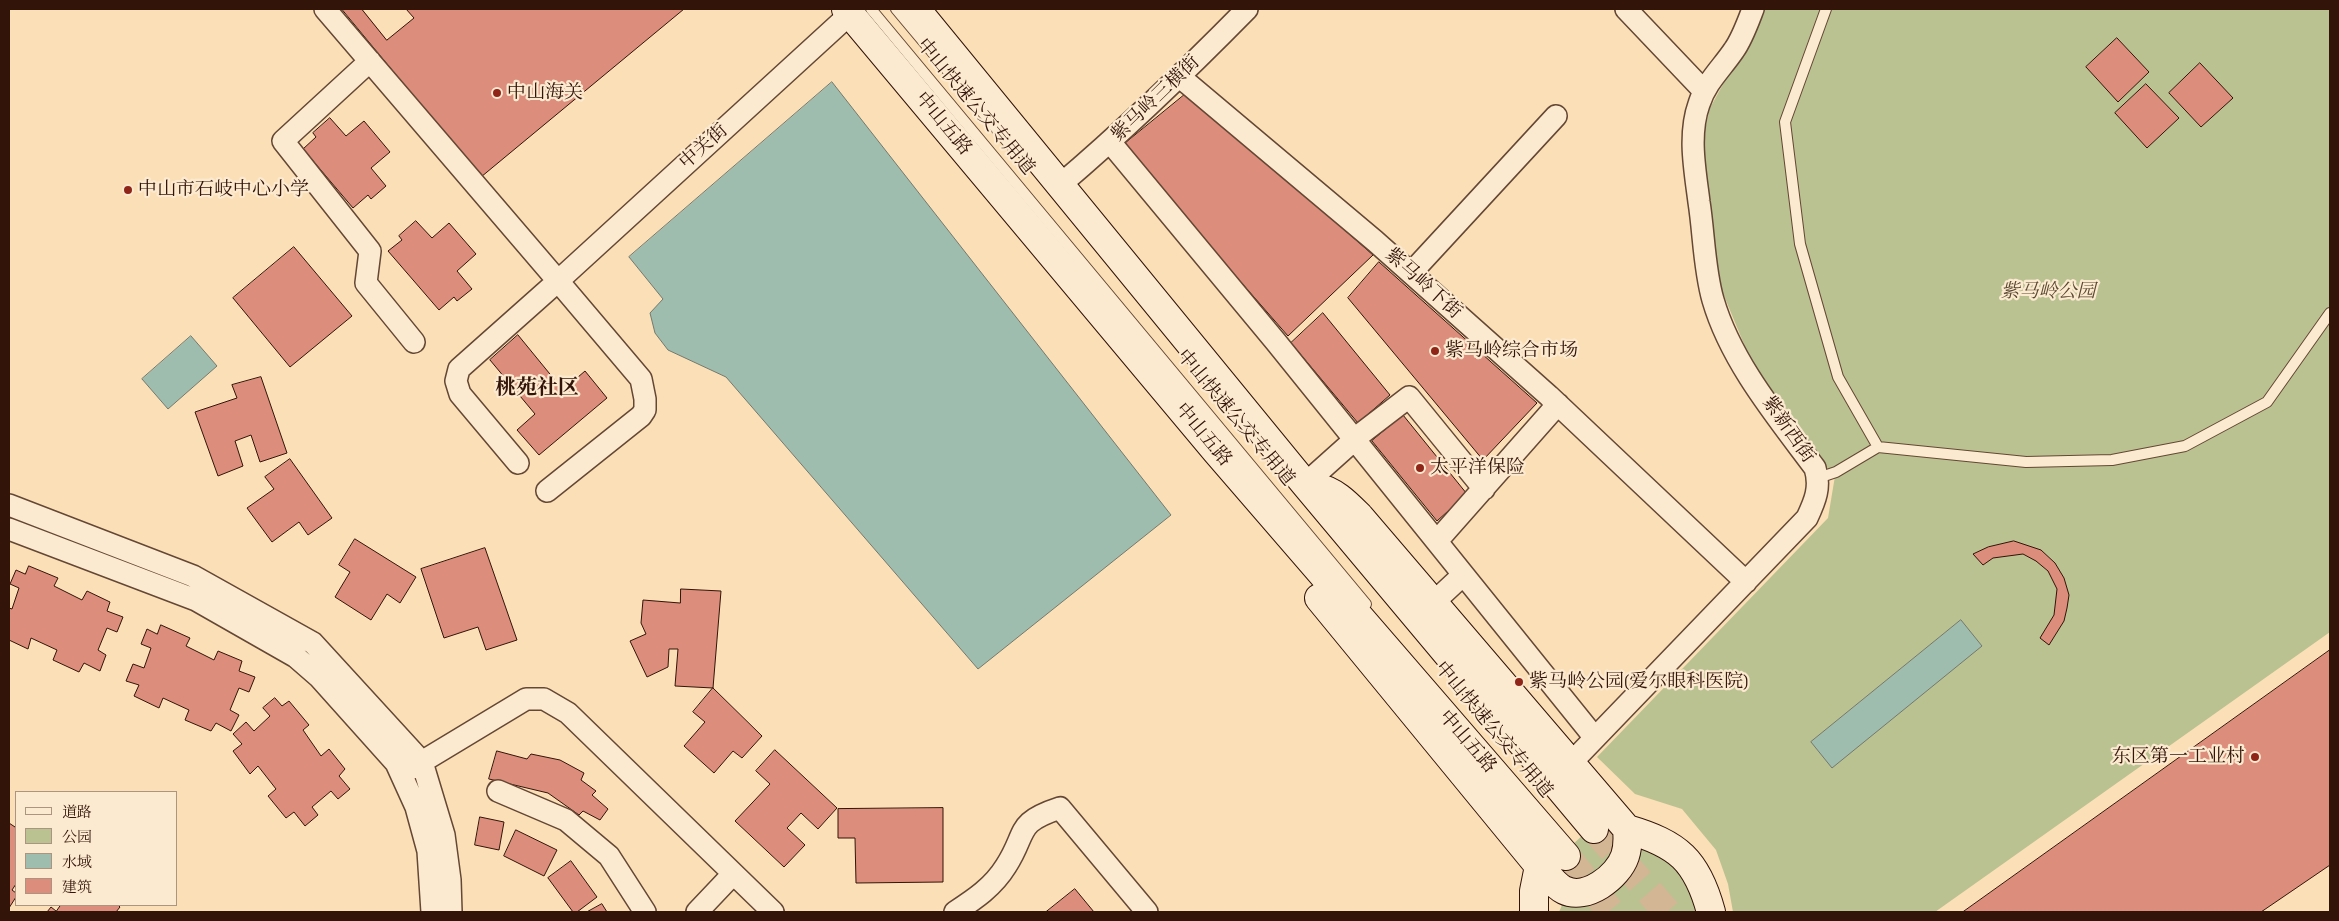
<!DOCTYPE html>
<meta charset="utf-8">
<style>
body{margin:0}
#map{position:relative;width:2339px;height:921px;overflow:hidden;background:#fbdfb7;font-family:Alegreya,"Noto Serif SC",serif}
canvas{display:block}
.frame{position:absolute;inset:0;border:10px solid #321409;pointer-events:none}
.legend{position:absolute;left:15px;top:791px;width:162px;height:115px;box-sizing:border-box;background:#fcead0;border:1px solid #ab9480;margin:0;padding:6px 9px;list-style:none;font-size:15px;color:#321409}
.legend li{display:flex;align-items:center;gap:10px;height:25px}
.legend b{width:25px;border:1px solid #ab9480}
</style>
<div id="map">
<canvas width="2339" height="921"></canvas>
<div class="frame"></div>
<ul class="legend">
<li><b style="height:6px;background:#fcead0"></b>道路</li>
<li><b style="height:14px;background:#bac292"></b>公园</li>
<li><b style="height:14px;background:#9fbdaf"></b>水域</li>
<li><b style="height:14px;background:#dc8d7b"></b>建筑</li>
</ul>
</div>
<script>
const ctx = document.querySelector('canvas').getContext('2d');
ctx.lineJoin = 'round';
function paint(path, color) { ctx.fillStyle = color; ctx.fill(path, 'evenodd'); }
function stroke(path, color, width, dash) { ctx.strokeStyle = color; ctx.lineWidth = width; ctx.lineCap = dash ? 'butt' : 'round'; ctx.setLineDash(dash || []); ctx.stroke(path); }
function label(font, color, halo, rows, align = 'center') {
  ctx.font = font + ' Alegreya,"Noto Serif SC",serif'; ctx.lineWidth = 4.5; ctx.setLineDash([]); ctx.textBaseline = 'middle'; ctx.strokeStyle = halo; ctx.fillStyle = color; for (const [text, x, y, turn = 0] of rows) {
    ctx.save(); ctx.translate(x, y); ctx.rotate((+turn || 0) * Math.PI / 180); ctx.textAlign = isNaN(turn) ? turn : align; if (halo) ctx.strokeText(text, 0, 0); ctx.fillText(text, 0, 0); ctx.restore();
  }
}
const green = new Path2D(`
 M1764,9h566v623l-395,280h-202l-5,-28 -12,-34 -34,-41 -47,-15 -38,-37 231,-239 7,-42 -33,-37 -51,-78 -29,-70 -22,-140 10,-43z
 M1600,819l13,16v20c-20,20 -34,36 -57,5z
 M1648,839l34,23 25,50h-148l4,-9 75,-47z`);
const water = new Path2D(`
 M832,82l339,433 -193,154 -252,-292 -58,-27 -13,-17 -5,-20 13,-14 -34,-42z
 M191,336l26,30 -49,43 -26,-30z
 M1961,620l21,26 -150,122 -21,-26z`);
const building = new Path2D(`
 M342,9h342l-203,168z
 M362,9h44l8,9 -27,22z
 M2117,38l32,34 -31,30 -32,-35z
 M2200,63l33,35 -32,29 -32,-34z
 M2146,84l33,34 -32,30 -32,-35z
 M1188,92l185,163 -85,81 -166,-190z
 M330,118l16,18 18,-15 26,31 -19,16 15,18 -15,13 -3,-4 -15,13 -50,-59 13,-12 -3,-4z
 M416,221l16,17 17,-15 27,31 -19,17 15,18 -15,12 -3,-4 -15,13 -51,-59 14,-11 -3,-4z
 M294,247l58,69 -62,51 -57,-69z
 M1379,262l158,141 -54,57 -135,-162z
 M1323,313l67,82 -32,28 -67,-80z
 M518,335l45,55 22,-19 22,27 -68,57 -22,-25 18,-16 -45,-54z
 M261,377l26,76 -27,9 -9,-27 -16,6 8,25 -25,10 -23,-64 42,-14 -5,-13z
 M1403,415l64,79 -30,27 -65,-80z
 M290,459l42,59 -24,17 -9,-13 -27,20 -25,-34 27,-19 -9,-12z
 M355,539l61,38 -16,26 -13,-9 -16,26 -36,-23 15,-25 -11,-7z
 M2014,541l27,9 14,13 9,15 5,17 -2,13 -3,13 -15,24 -9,-7 14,-23 3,-26 -9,-18 -12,-10 -13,-7 -30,4 -10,7 -10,-11 15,-7z
 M485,548l32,92 -31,10 -8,-23 -34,11 -23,-69z
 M29,566l29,12 -4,8 28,14 5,-9 23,11 -3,9 16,6 -6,15 -10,-4 -9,22 8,5 -6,16 -16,-8 -5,9 -26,-12 4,-10 -26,-12 -3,11 -19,-9v-32l3,1 7,-21 -9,-4 6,-14 9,4z
 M681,589l40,2 -8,97 -38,-2 3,-37h-9l-1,18 -21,10 -17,-36 16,-7 -5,-11 2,-23 37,3z
 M161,625l29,13 -4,8 28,14 4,-9 24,10 -3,10 16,6 -6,15 -10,-4 -9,22 9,5 -8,16 -15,-8 -5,8 -26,-11 4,-10 -26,-12 -4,10 -25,-12 5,-11 -13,-4 7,-17 11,4 7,-20 -10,-4 6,-15 10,5z
 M2330,650v215l-69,47h-298z
 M713,688l49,48 -20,22 -9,-7 -19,22 -30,-27 21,-24 -12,-10z
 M275,698l7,8 7,-5 20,24 -6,5 18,26 8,-7 16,20 -6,7 11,13 -12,10 -7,-8 -19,16 6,8 -13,11 -11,-14 -8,6 -18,-22 8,-7 -18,-23 -8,8 -17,-23 9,-7 -9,-10 13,-12 8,9 16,-15 -7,-8z
 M775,750l62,58 -19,21 -17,-16 -14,15 18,17 -21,22 -49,-46 35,-37 -14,-13z
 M497,751l30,8 4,-5 29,6 24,13 -3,7 15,11 -4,4 16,14 -8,11 -17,-9 -4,4 -31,-22 -59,-14z
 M943,808v74l-87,1 -1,-45h-17v-29z
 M480,817l24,5 -5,28 -24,-5z
 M9,823l6,4 1,-2v59l-4,6 4,3v4l-7,11z
 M516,830l41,20 -13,26 -40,-20z
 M571,861l26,36 -20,15h-4l-25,-34z
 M1075,889l19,23h-48z
 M602,904l5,8h-20z
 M61,905h57l2,2 -4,5h-69l4,-5 5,4z`);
const secondaryTunnel = new Path2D(`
 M1594,829l73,83
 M1566,856l45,56`);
const lane = new Path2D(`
 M871,9l495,595
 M896,9l114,136
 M1826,9l-41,113 15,122 38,133 40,70
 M1818,478l18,-6 42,-25 148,15 86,-2 73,-14 82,-44 63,-89`);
const street = new Path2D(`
 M325,9l233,272 -99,88 -3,12 4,13 58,69
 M1626,9l78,82
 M370,61l-87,80 87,110 -4,32 48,59
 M1180,77l195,164 174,155 197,186
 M1110,142l166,200 319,396
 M1060,185c66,-56 127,-115 187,-176
 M1411,273l145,-157
 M1305,484l57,-51 47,-36 75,92
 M547,491l94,-75 4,-6v-11l-4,-20 -83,-98 292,-267
 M9,505l184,71 120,67 109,119 22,73 6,45 1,32
 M9,529l187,71 100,57 23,20 77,86 20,44 12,44 4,61
 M1437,541l121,-137
 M1434,602l29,-27
 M1570,764l237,-246c8,-17 14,-31 8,-50 -38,-51 -84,-106 -102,-168 -9,-31 -9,-66 -14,-98 -4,-32 -11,-67 0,-98 7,-22 23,-36 35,-54 8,-11 14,-28 19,-41
 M410,769l116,-70h18l24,14 205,199
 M498,791l68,29 43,36 36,56
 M697,912l36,-38
 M955,912c20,-13 38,-25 51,-46 22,-34 8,-43 54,-58l87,104`);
const secondary = new Path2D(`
 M846,9l370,442 350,405
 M916,9l389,475 289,345
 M1316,487c19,4 31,17 44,30l267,312c51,15 70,31 84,83
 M1319,598l220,268c7,7 16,20 25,24 22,11 54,-13 61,-34 3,-9 3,-17 2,-27
 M1534,912v-21l5,-25`);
const markers = [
 [497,93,5,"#8f2418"],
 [128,190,5,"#8f2418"],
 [1435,351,5,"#8f2418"],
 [1420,468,5,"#8f2418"],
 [1519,682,5,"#8f2418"],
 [2255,757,5,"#8f2418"]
];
const poiNames = [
 ["中山海关",507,93],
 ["中山市石岐中心小学",138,190],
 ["紫马岭综合市场",1445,351],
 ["太平洋保险",1430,468],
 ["紫马岭公园(爱尔眼科医院)",1529,682],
 ["东区第一工业村",2245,757,"right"]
];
const streetNames = [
 ["紫马岭三横街",1156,99,-44],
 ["中山快速公交专用道",975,107,50],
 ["中山五路",943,124,50],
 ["中关街",704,147,-42],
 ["紫马岭下街",1423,284,42],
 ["中山快速公交专用道",1235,418,50],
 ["紫新西街",1788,430,55],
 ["中山五路",1203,435,50],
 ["中山快速公交专用道",1493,730,50],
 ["中山五路",1467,742,49]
];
const parkNames = [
 ["紫马岭公园",2048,292]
];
const quarterNames = [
 ["桃苑社区",537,389]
];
paint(green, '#bac292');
paint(water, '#9fbdaf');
stroke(water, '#73796d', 1);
paint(building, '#dc8d7b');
stroke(building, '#321409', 1);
stroke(secondaryTunnel, '#d3b694', 28, [28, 14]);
stroke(lane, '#644734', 12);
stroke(street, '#644734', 24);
stroke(secondary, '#321409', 30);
stroke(lane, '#fcead0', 10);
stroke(street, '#fcead0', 21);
stroke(secondary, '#fcead0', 28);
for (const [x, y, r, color] of markers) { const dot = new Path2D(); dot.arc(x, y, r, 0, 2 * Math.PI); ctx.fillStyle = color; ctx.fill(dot); stroke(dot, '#fcead0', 2); }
label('19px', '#321409', '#fcead0', poiNames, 'left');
label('19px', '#321409', '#fcead0', streetNames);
label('italic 19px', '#5b4832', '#fcead0', parkNames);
label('bold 21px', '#321409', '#fcead0', quarterNames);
</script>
